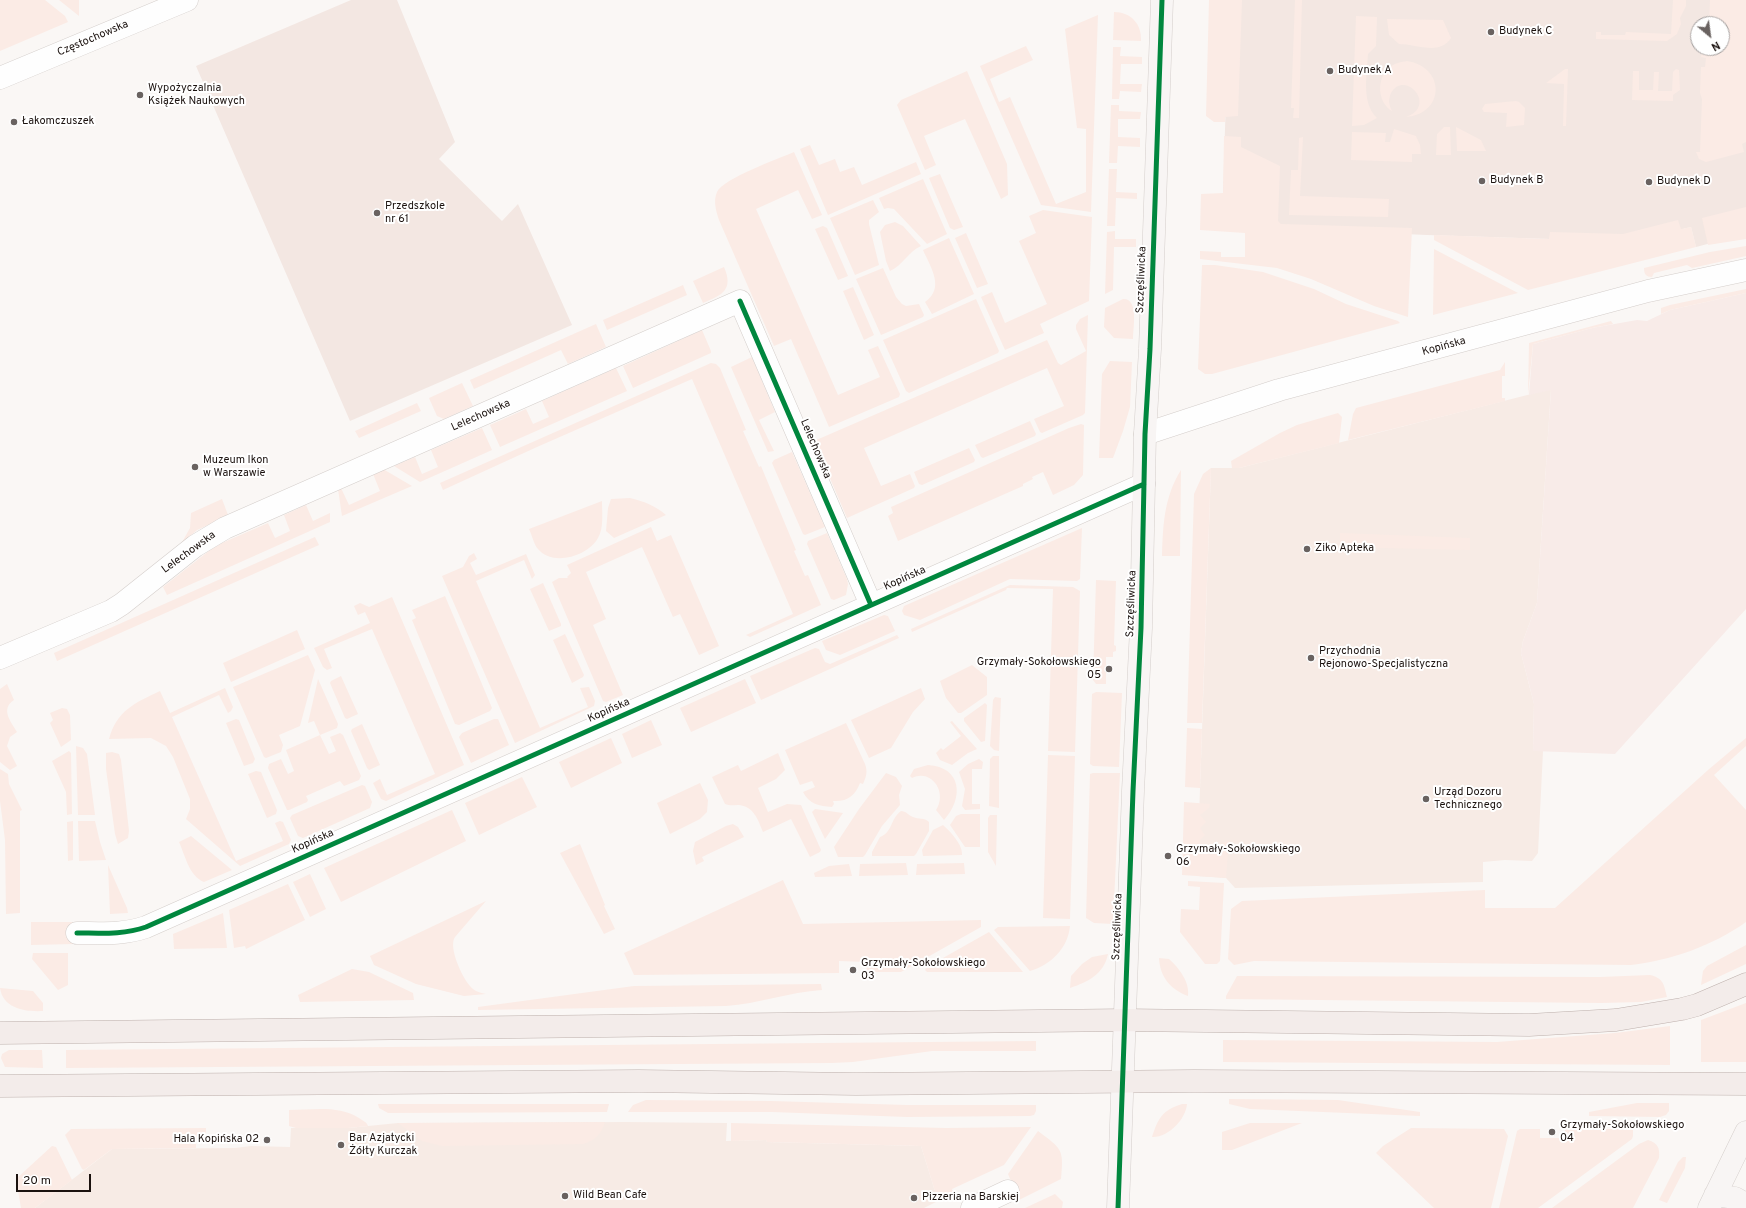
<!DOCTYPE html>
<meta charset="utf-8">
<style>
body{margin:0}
#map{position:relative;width:1746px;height:1208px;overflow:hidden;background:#faf7f5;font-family:Overpass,sans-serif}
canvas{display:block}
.north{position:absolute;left:1690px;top:16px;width:40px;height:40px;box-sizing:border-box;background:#fff;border:1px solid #a4a09f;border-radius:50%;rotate:151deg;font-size:11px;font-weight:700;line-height:16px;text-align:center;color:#1b120f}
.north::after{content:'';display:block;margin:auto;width:14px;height:18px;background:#696260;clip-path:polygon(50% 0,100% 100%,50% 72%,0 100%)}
.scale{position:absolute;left:16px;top:1174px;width:75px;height:18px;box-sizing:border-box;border:2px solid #1b120f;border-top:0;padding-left:5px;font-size:12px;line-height:14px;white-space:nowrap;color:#1b120f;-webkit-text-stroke:3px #fff;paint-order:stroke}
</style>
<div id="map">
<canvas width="1746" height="1208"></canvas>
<div class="north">N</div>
<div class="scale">20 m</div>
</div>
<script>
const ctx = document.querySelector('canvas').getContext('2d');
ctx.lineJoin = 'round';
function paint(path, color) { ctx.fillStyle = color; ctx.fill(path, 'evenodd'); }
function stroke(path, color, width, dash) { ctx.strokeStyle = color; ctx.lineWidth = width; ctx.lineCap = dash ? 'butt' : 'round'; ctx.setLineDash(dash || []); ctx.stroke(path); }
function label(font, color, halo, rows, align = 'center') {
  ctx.font = font + ' Overpass,sans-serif'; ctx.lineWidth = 4; ctx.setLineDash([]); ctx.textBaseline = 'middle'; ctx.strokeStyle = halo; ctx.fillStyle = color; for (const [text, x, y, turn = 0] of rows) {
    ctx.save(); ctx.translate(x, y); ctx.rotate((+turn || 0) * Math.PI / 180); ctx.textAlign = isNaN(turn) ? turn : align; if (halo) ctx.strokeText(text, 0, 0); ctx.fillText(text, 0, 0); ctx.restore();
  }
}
const commercial = new Path2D(`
 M1551,389l-14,214 -14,38 -2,12 13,51 -1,46 10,1 -5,102 -6,8 -27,-1 -22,2v20l-248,6 -9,-10 -29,-2 14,-408h28z
 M626,1122l101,1 -1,18 40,-1 1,2 154,4 17,55 -14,7h-889l77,-59 123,-1 16,-2 39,1 1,-19h57l50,-5z`);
const industrial = new Path2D(`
 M1746,293v316l-131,145 -82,-3 1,-47 -13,-51 2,-12 14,-38 14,-213 -22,5 4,-51 59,-16 45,-8 10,1 23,-11z`);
const built = new Path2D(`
 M351,0h46l58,142 -16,17 63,62 16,-17 54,121 -222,96 -154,-355z
 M1229,0h490l-1,24h-20v24h19l29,89v75l-35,31 -15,4 -5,-20 -67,17 -75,-5 -122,-4 -205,-9z`);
const green = new Path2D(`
 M0,0h45l20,16 3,6 -68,29z
 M59,0h20v16z
 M1209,0h33l-4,116 -13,1v5h-11l-8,-6z
 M1295,0h7l-3,118h-6l1,-10h-3z
 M1673,0h13v6l-6,12 1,6 -4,10 -10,7 -71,-2v-7h5v3h24l1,-3 45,2z
 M1710,0h36v142l-4,2 2,8 -38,10 -7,-3 -3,-7h4l2,-53 -2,-6 1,-26h4l1,-9 -5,-1 2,-9h19v-24h-13z
 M1114,12c17,0 28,12 27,29l-28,-1z
 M1098,15l-7,197 -50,-7 -61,-139 46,-20 7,14 -43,19 9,23 11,-5 46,107 30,-12v-63l-9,-1 -12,-99z
 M1356,16l21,1 -1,29 -8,8c-1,20 -7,49 9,64l-13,7 -12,1z
 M1387,19l56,1 8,18c-11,18 -35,6 -52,6l-10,-9z
 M1113,47h8l-1,9 22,1v7h-21l-1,20h22l-1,8 -21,-1 -1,8h-7z
 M1407,61c39,6 38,53 -1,56 32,-11 -1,-48 -15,-24 -3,7 -2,12 1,18 -15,-9 -16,-33 -2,-44 5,-4 11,-5 17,-6z
 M1565,69h3l-2,57h-3l1,-42 -18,-1z
 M1676,69l3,1 1,20 -7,5v6l-41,-1 1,-29h6v19h14l1,-18h5l-1,19h14l1,-19z
 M967,71l40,93 1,31 -7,4 -36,-80 -41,17 12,29 -11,5 -28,-65 4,-5z
 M1516,101l3,1 6,6 -1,17 -18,2 1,-14 -23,-1 -2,-3 3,-5z
 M1111,105h8v6l22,1 -1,7h-22v18l22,1v9l-22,-1 -1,17h-8z
 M1444,127h6l1,28h-15l1,-21z
 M1456,127l25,13 5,11h-29z
 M1394,129l22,7 4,9 1,9h-9v8l-61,-2 1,-28 34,1 -1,9h5z
 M1224,136l17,1v10l39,19 -2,55 3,3 131,4 -4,89 -34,-11 -63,-27 -34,-11 -77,-9v-8l21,1v5h24v-24l-45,-3 1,-36 22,-1z
 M1303,137l-3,59 89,3 -1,18 -99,-2 2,-45h7l1,-32z
 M810,145l9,20 16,-6 5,13 14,-5 8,18 54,-23 5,12 -93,41 -28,-66z
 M794,152l28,63 -10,4 -14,-29 -42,19 82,186 42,-18 -12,-27 10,-4 22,48 -1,3 -70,30 -38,-88 -17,7 -55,-126c-3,-9 -6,-19 -2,-28 7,-14 61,-33 77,-40z
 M1109,169h8l-1,23 21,1v6l-21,-1 -1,28h-8z
 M940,174l23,53 -9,3 -4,-2 -21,-50z
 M923,179l24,55 -20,10 -33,-35 -6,-1 -4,1 -5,-11z
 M873,200l6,12 -10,8v4l10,41 -24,10 -25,-57z
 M1746,207v32l-38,6 -6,-27z
 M1043,210l49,7 -3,84 -49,23 4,9 -39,17 -24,-53 11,-5 13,31 42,-19 -28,-63 17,-8 -7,-17z
 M1678,220l3,9 10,-2 5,20 -168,43 -94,-50v-5l115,4 1,-7 73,2z
 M895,222l8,4 18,20c-13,6 -18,19 -31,25l-4,-10 -6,-29 5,-7z
 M823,226l4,2 21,48 -10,4 -23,-51z
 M1115,231v8h21v8h-22l-1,43 -8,4 2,-62z
 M966,233l22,51 -11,4 -22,-50z
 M949,238l25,56 -42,20 -7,-12c20,-14 6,-34 -2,-52z
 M1746,246v10l-54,12 -5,-3 -33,8 -2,4c-6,0 -8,-3 -8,-9l66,-16z
 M1434,249l84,44 -85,22z
 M1202,265h13l48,7 51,17 32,15 52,17 2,2 -188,51h-7l-7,-5z
 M724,267c10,23 -2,28 -21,36l-10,-22z
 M883,268l13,29 6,7 4,2 13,-2 5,11 -1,2 -42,18 -25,-56z
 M683,285l4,10 -80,35 -4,-10z
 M853,287l21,48 -10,5 -21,-49z
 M1746,289v4l-76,17 -9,4v-6l9,-3z
 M976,299l23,52 -1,2 -89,40 -3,-2 -23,-51z
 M1123,299c16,-1 10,29 10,40l-19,-1 -10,-11 1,-19z
 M1088,315l-3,98 -2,2 -41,18 -2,-1 -6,-13 30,-13 -17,-38 -183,80 17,38 29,-12 5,12 -1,2 -67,30 -33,-77 233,-101 11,23 3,2 25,-14 -10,-22v-4l4,-6z
 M1611,321l2,3 -21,4 -59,16 -5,51 1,-52z
 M596,324l10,23 -38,17 -7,-14 -87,39 -4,-9z
 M702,330l9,21v2l-78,35 -10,-22z
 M752,357l23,55 -16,8 15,31 -6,1 -37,-85z
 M1110,361l22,1 -2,45 -7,24 -10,27h-14l3,-84z
 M1505,362v14h-3v22h3v3l-157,39 5,-26 3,-6 144,-38z
 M711,363l5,1 4,4 26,62 -3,1 16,36 2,-1 35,84 -2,1 11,25 3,-1 13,30 -71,32 -4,-2 47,-21 -101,-235 -155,68 -94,43 -3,-7z
 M616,368l11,23 -127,56 -10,-22 36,-16 7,15 16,-7 -7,-16z
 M462,383l11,23 -29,13 -7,-3 -8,-18z
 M417,403l4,8 -62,27 -4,-7z
 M1338,413l4,4 -3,26 -100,25h-7l-1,-7 49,-28 17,-8z
 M1030,421l6,13 -1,2 -52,22 -2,-1 -6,-12z
 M1081,424l3,1 -1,50 -9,10 -21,10 -10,-23 -11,5 1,2 -10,5v2l-125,55 -10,-25 5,-3 -2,-6 178,-79z
 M482,428l10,22 -72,32 -26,-16 21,-9 7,17 16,-7 -7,-17z
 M969,448l6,12 -1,2 -52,23 -3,-1 -5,-12z
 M792,452l33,75 -20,8 -2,-1 -31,-71 2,-3z
 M1211,468l-9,255h-15l7,-229 9,-20z
 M383,469l29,17 -70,30 -4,-27 3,-1 8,17 31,-14 -7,-17z
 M1181,470l-1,86h-18c1,-31 2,-59 19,-86z
 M630,498c13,3 26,8 36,17l-52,23 -8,-7 2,-23 3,-9z
 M222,499l6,16 -2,2 -29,13 -16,14 9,-16 1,-15z
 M602,501c0,12 2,27 -4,37 -10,18 -45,29 -60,11 -4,-4 -6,-14 -9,-20z
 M306,505l7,16 17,-8v9l-163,73 -4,-8 47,-37 12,-7 46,-20 7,15 15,-7 -6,-16z
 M651,527l6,14 14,-6 48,111 -20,9 -19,-41 -7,3 -31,-70 -56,25 20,47 -13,6 30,70 -17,7 -3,-1 -51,-119 7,-4h9l-1,-1 4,-4 -4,-8z
 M1082,528l-2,51 -3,2 -67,-2 -90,41 -16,-5 -2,-4 2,-5z
 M827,533l20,46 1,5 -2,11 -12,5 -3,-1 -24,-55 1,-3z
 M1340,533l130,5v12l-130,-3z
 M315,537l4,8 -262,116 -3,-8z
 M474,553l3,6 -7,4 6,12 50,-21 9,21 -3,4 -8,-19 -48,21 64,147 48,-21 -8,-19 9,-1 6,14 -1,5 -79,37 -73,-167 21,-9 6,-11z
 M1096,580l20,1 -2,64 2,1v5l-3,1v5h-7v27h-10l-3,-4z
 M543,583l18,41v2l-12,5 -19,-42z
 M1010,585l63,2 7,4 -5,161 -27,-1 5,-162 -46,-1 -1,2 -94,42 -1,-3z
 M445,596l47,112 -2,3 -31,14 -4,-1 -43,-104 4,-2 -4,-8z
 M392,597l72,168 -78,36 -5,-2 -8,-16 7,-4 7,16 48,-21 -63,-145 -48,20 8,19 -5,2 -4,-3 -9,-19 56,-25 -5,-11 -7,3 -4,-9 6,-3 9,4z
 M884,615l4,1 7,15 -55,24 -14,-5 -4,-9z
 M297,630l8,19 -74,33 -8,-19z
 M565,634l19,41 -1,2 -11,6 -19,-43z
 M897,635l2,3 -138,62 -11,-24 65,-28 4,1 6,13 5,2z
 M308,655l7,15 -15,56 -21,9 4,10 -2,7 -15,6 -2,-1 -31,-70z
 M972,665l15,12v18l-26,18h-3l-12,-15 -6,-17z
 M341,676l17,38 -11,5 -2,-1 -15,-35 1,-2z
 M318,679l20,45 -1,4 -17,7 9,19 7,-3 -6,-14 10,-4 3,2 18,41 -2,4 -15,6 -4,-5 -34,15 2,4 -1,2 -18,8h-2l-19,-42 1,-4 12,-5 7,15 6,-3 -8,-21 34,-15 -6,-14 -6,2z
 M745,679l11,24 -65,29 -11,-24z
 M7,684l7,16c-14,9 -3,22 3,32l-7,5 -3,9 10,20 -7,4 -10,-8v-73z
 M225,688l8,19 -2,4 -3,2 -9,-18 -47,22 64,144 47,-20 -8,-18 5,-2 3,1 8,18 -2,4 -49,22 -54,-47 4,-10v-10l-17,-42 -7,-11 -15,-8 -42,1c8,-29 26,-36 51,-48l10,22z
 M921,688l4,11 -12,13 -22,36 -22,10 -18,-38z
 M1096,692l26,1 -3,74 -26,-1 -3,-2 2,-70z
 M995,697l6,1 -2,53 -5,-1 -4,-4 3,-46z
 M985,703l2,2 -2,36 -4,1 -17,-21v-3z
 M62,708l5,1 3,6 1,25 -10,7 -11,-24 3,-3 -3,-7z
 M236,719l3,1 16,39 -2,4 -9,3 -18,-43z
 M494,719h4l11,26 -38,18 -12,-26 3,-4z
 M651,720l11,25 -30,13 -10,-24z
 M952,721l25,28 -9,4 -16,12 -12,-5 -4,-7 5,-5 2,2 18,-14 -11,-14z
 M846,723l19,41c3,8 1,13 -2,20l-3,-1c-5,13 -13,19 -27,18l1,3 -2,3c-13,-1 -23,-3 -29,-15l12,-5 -3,-6 -12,4 -15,-35z
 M362,724l18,41 -11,5 -2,-2 -16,-37 1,-2z
 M1187,728l15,1 -2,59 -15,-1z
 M611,738l11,25 -51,25 -12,-26z
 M1746,738v8l-32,29 32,35v112c-34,24 -74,38 -115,43l-377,-4 -20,4 -6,-6 3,-50 11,-8 243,-11v18h70l153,-138z
 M76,746l7,2 4,6 8,61h-17z
 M69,751l2,2 1,61 -5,1 -1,-23 -14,-31z
 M112,752l7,2 2,6 8,71 -1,7 -10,6 -3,-10 -9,-65v-16z
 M778,753l7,17 -9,9 -18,9 10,24 19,-8 14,1 20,45 -1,2 -10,5 -19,-38 -28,13c-5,-12 -9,-26 -25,-27 -5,0 -8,1 -13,-1l-13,-27 26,-12 3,6z
 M1048,755l27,1 -5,163 -27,-1z
 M993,756h6v52l-10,-2 1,-47z
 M979,759l4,3 -1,7h-10v35h8v5l-15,1 -3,-4 3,-17 -6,-17 9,-8z
 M928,765c34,2 36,33 16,55l-8,-10c12,-18 -5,-42 -24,-32l-2,-2 4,-7z
 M0,769l8,5 1,10 13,26 -2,1v102l-14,1 -1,-74 -5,-39z
 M256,771l5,1 16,38 -1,4 -9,4 -19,-44z
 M886,773l10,4 6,9 -3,9 1,10 -18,21 -17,29 -2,2h-25l-4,-10 25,-38z
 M1093,773h27l-7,151 -19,-1 -8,-5 4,-144z
 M522,777l15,30 -58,28 -14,-32z
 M700,783l8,17 -1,12 -7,7 -30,15 -13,-31z
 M362,785l3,1 7,16 -2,6 -67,30 -5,-2 -8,-18 2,-3z
 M1184,802l26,2 -1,4 -9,7 6,7 -6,6 5,7 -6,6 10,14 17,-14h3l-3,37 -44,-3z
 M815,809l28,4 -18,26 -13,-27z
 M452,810l14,31 -125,61 -17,-34z
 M901,811c5,0 7,4 12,6 6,3 11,0 16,5v9l-13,23 -2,2h-42v-4l8,-15c13,-5 10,-18 21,-26z
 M961,814h19v33h-15l-15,-22 6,-9z
 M990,815h7l-1,51 -8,-14v-34z
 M73,821v39l-5,1 -1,-39z
 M78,821h17l5,21 6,18 -27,1z
 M733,824l5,3 6,10 -42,20 2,4 -8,4 -3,-14 2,-9 31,-16z
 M943,825c8,7 20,20 19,30l-39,1 -1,-6 11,-20z
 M191,836l41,34 -28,12c-15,-6 -19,-27 -25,-40z
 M580,844l25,61 -1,1 11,23 -11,5 -44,-81z
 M906,863l2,12 -49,1 1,-12z
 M964,863l1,11 -49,1 1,-11z
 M849,864l3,12 -37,1 -1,-4 15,-7z
 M108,865l19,43 1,5 -18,1z
 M310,874l16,35 -16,8 -17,-35z
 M783,880l20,44 178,-4v7l-80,45h-34l-1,-10 -27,-1v12l-205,2 -10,-22z
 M1188,881l36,2 -4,78 -3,3h-12l-25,-32 1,-23 18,1 1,-23 -12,-1z
 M288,884l17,36 -59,29 -1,-3 -11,2 -5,-38z
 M486,901l-31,36c-7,10 7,40 15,49 4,5 10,7 16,8l-22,2 -48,-12 -42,-19 -4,-9z
 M223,913l4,35 -53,1 -1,-15z
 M31,922h42l1,22 -43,1z
 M1070,926c-2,22 -19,39 -40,45l-36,-41 4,-3z
 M989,932l34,40h-96l-2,-2 2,-3z
 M1746,945v19l-45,21 2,-14 4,-5z
 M33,953h35v32l-10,5 -26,-31z
 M1108,954c-4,20 -20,28 -38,34l1,-12 11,-12 10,-7z
 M1159,958l10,1c10,9 21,23 19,37 -18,-7 -28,-19 -29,-38z
 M352,969l17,3 44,21 1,7 -114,2 -2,-7z
 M1650,975c13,3 14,9 17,22l-26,5 -40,1 -375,-4v-3l11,-20 363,1z
 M821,984l1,6c-33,2 -64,14 -96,16l-248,4v-3l156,-21z
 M0,988l33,3 10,12v8c-17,1 -40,-2 -43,-23z
 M1746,1003v59h-45v-42z
 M1670,1026v39l-447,-3v-22l274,2 118,-9z
 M1036,1041v10h-104l-79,11 -21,1 -766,5v-18z
 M9,1050h33l1,18 -38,-1 -4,-9 1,-4z
 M1229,1099l109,1 82,12v4l-170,-7 -21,-5z
 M646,1100l125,1 136,4h129v6l-2,4 -4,1 -123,1 -135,-5h-144l5,-7z
 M1637,1103h32v8l-3,4 -6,2 -71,-1v-4z
 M378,1104h231l-2,8 -219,1 -9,-5z
 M1182,1104h5c-1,15 -19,34 -35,33 6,-18 10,-27 30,-33z
 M289,1110c23,0 50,-5 70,8 4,3 8,4 9,8l-20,2h-52l-7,-2z
 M605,1122c-4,13 -10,18 -22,22l-141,2 -20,-5 -24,-18z
 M731,1123l215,5 85,-1 -27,38 -52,24 2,6 -16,6 -17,-55 -154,-4 -1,-2 -35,1z
 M1250,1123h52l-70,27h-10v-18z
 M206,1128v8l-10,4v8l-84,1 -28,21 -2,-1 -17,-34 6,-6z
 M1411,1128l93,1 4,7 -17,72h-57l-58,-55 7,-7z
 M1520,1129h20v9h25v-9h65l3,1v6l-1,3 -94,69h-39l18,-77z
 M1038,1131c24,18 26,18 23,48l-42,21 -11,-26z
 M1648,1140c10,3 12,8 11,18l-26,50h-81l87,-64z
 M52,1146l4,1 16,33 -37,28h-14l-5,-29z
 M1683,1157h3l-1,11 -18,35 -8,-3 19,-38z
 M1055,1194l8,8 -1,6h-37z`);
const street = new Path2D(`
 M0,78l187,-78
 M1145,434l134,-44 369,-99 98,-21
 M0,658l111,-47 11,-7 73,-58 30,-18 515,-227 131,304
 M77,933c23,0 46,2 69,-6l998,-443
 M972,1208l36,-17`);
const secondary = new Path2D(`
 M1715,1195l20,3 11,6
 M1118,1208l15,-417 8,-163 4,-194 5,-85 12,-349
 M1709,1208l37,-76`);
const primary = new Path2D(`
 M0,1033l1125,-13 404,5 87,-5 66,-11 15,-4 49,-21
 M0,1086l639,-5 217,3 338,-3 552,3`);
const cycleway = new Path2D(`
 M740,301l131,304
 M77,933c23,0 46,2 69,-6l998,-443
 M1118,1208l15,-417 8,-163 4,-194 5,-85 12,-349`);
const markers = [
 [1491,32,4,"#696260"],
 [1330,71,4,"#696260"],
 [140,95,4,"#696260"],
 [14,122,4,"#696260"],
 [1482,181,4,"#696260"],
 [1649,182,4,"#696260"],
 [377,213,4,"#696260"],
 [195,467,4,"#696260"],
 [1307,549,4,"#696260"],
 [1311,658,4,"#696260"],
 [1109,669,4,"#696260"],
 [1426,799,4,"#696260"],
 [1168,856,4,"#696260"],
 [853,970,4,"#696260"],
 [1552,1132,4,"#696260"],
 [267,1140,4,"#696260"],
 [341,1145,4,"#696260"],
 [565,1196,4,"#696260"],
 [914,1198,4,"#696260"]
];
const poiNames = [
 ["Budynek C",1499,32],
 ["Budynek A",1338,71],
 ["Wypożyczalnia",148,89],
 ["Książek Naukowych",148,102],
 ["Łakomczuszek",22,122],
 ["Budynek B",1490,181],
 ["Budynek D",1657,182],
 ["Przedszkole",385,207],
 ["nr 61",385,220],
 ["Muzeum Ikon",203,461],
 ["w Warszawie",203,474],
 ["Ziko Apteka",1315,549],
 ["Przychodnia",1319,652],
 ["Rejonowo-Specjalistyczna",1319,665],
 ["Grzymały-Sokołowskiego",1101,663,"right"],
 ["05",1101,676,"right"],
 ["Urząd Dozoru",1434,793],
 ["Technicznego",1434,806],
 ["Grzymały-Sokołowskiego",1176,850],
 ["06",1176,863],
 ["Grzymały-Sokołowskiego",861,964],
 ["03",861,977],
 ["Grzymały-Sokołowskiego",1560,1126],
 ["04",1560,1139],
 ["Bar Azjatycki",349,1139],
 ["Żółty Kurczak",349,1152],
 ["Hala Kopińska 02",259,1140,"right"],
 ["Wild Bean Cafe",573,1196],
 ["Pizzeria na Barskiej",922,1198]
];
const streetNames = [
 ["Częstochowska",93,39,-23],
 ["Szczęśliwicka",1142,280,-88],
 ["Kopińska",1444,347,-15],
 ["Lelechowska",481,416,-24],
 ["Lelechowska",815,449,67],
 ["Lelechowska",189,553,-36],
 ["Kopińska",905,579,-24],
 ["Szczęśliwicka",1132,604,-88],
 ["Kopińska",609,711,-24],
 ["Kopińska",313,842,-24],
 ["Szczęśliwicka",1118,927,-88]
];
paint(commercial, '#f7ebe5');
paint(industrial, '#f8ebe8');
paint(built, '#f3e7e2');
paint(green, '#fbebe5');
stroke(street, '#d4cecb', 23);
stroke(secondary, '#d4cecb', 23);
stroke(primary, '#bdb0ac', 23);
stroke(street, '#fefefe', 22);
stroke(secondary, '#f8f5f4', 22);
stroke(primary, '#f3ecea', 22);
stroke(cycleway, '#00873e', 5);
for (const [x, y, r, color] of markers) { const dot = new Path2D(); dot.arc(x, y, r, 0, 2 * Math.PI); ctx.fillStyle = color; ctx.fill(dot); stroke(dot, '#fff', 1.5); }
label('11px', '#1b120f', '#fff', poiNames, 'left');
label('11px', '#1b120f', '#fff', streetNames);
</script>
